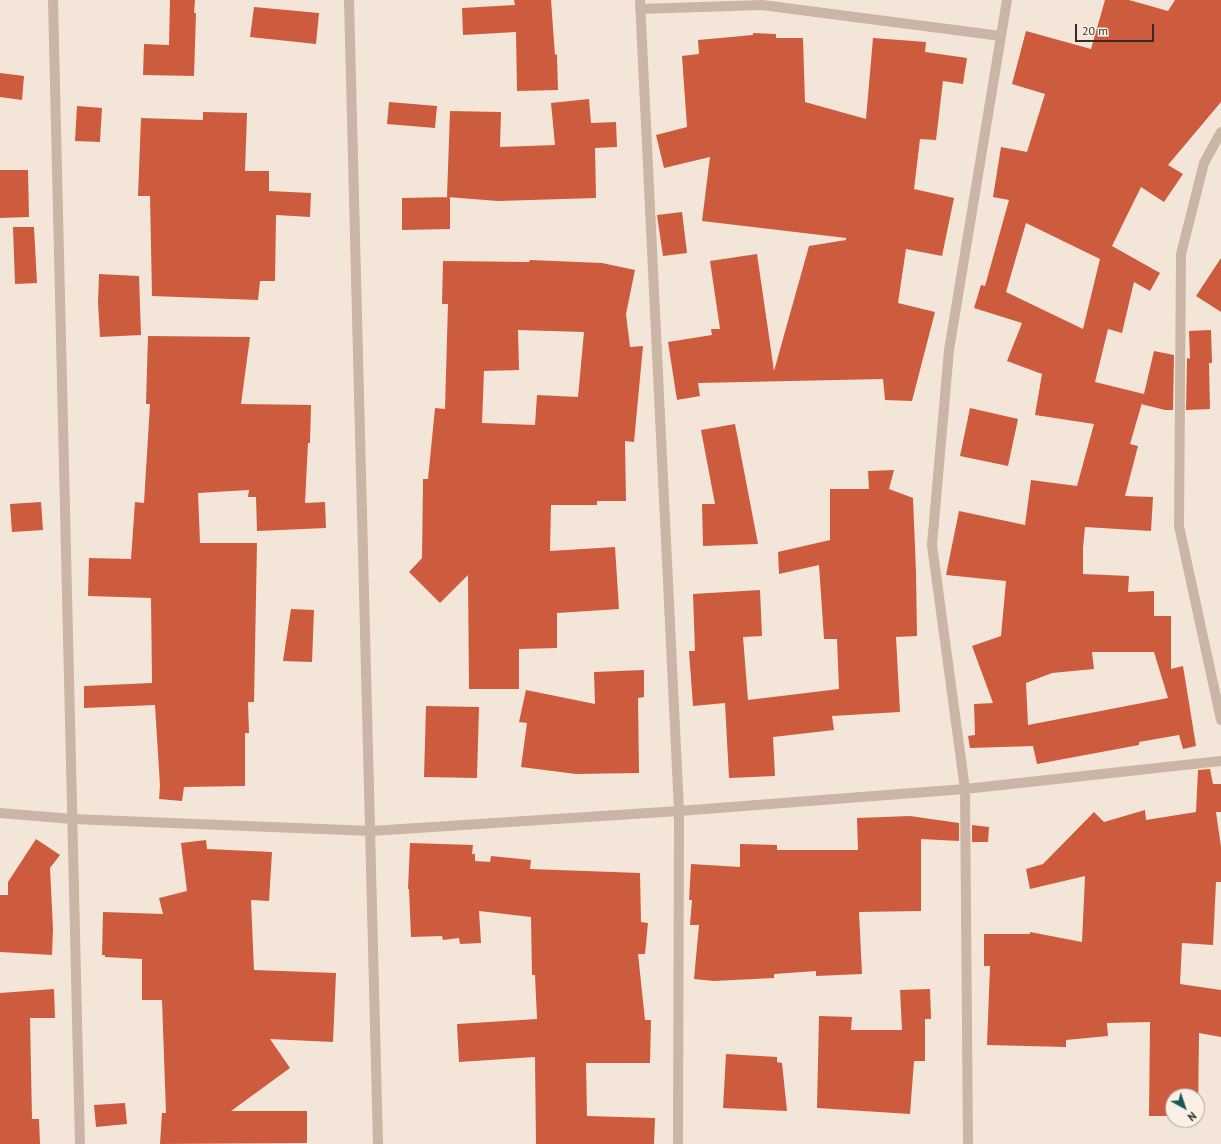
<!DOCTYPE html>
<style>
body{margin:0}
#map{position:relative;width:1221px;height:1144px;overflow:hidden;background:#f3e6d9;font-family:"PT Sans",sans-serif}
canvas{display:block}
.north{position:absolute;left:1165px;top:1088px;width:40px;height:40px;box-sizing:border-box;background:#faf0e6;border:1px solid #aca199;border-radius:50%;rotate:140deg;font-size:11px;font-weight:700;line-height:16px;text-align:center;color:#362b26}
.north::after{content:'';display:block;margin:auto;width:14px;height:18px;background:#1a585a;clip-path:polygon(50% 0,100% 100%,50% 72%,0 100%)}
.scale{position:absolute;left:1075px;top:24px;width:79px;height:18px;box-sizing:border-box;border:2px solid #362b26;border-top:0;padding-left:5px;font-size:12px;line-height:14px;white-space:nowrap;color:#362b26;-webkit-text-stroke:3px #faf0e6;paint-order:stroke}
</style>
<div id="map">
<canvas width="1221" height="1144"></canvas>
<div class="north">N</div>
<div class="scale">20 m</div>
</div>
<script>
const ctx = document.querySelector('canvas').getContext('2d');
ctx.lineJoin = 'round';
function paint(path, color) { ctx.fillStyle = color; ctx.fill(path, 'evenodd'); }
function stroke(path, color, width, dash) { ctx.strokeStyle = color; ctx.lineWidth = width; ctx.lineCap = dash ? 'butt' : 'round'; ctx.setLineDash(dash || []); ctx.stroke(path); }
const building = new Path2D(`
 M170,0h25l-1,13h2l-2,63 -51,-1 1,-31 25,1z
 M514,0h37l4,55 2,-1 1,36 -41,1 -1,-59 -53,3 -1,-27 53,-3z
 M1105,0h24l39,11 7,-11h46v102l-53,63 15,9 -19,28 -23,-15 -29,59 48,27 -10,18 -16,-9 -12,51 -14,-4 -13,53 49,12 10,-43 20,4 -1,55h-8l-24,-6 1,-1 -12,41 8,2 -13,50 28,1 -2,34 -66,-4 -2,21v26l46,2 -1,16 26,-1v25h17v53l12,-3 13,80 -13,3 -4,-14 -40,7v3l-102,19 -4,-18 -63,2 -2,-12 7,-1 -1,-31 19,-1 -21,-57 29,-10 5,-55 -60,-6 13,-64 66,14 6,-45 46,6 17,-62 -59,-9 7,-41 -35,-13 15,-38 -48,-15 7,-23 4,1 24,-86 -16,-3 8,-50 26,5 18,-58 -33,-10 14,-53 65,18zM1026,223l74,36 -17,70 -77,-37zM1092,652h62l14,46 -140,27 -2,-42 26,-10 42,-4z
 M254,7l65,6 -3,31 -66,-7z
 M753,33l23,1v4h27l2,64 61,17 7,-81 53,4 -1,10 42,6 -4,26 -20,-3 -7,59 -16,-1 -6,50 40,9 -12,58 -36,-7 -8,54 37,9 -23,89 -27,-1 -2,-21 -185,4 2,13 -23,4 -9,-58 44,-7 -1,-6h9l-10,-68 47,-7 17,117 35,-125 37,-6v-2l-144,-17 8,-64 -46,11 -8,-33 31,-8 -5,-71 17,-2 -1,-14 55,-5z
 M0,73l24,3 -2,24 -22,-3z
 M589,99l2,24 25,-1 1,25 -22,1 1,50 -98,3 -51,-4 3,-86 51,1 -1,35 55,-2 -4,-42z
 M389,102l48,4 -2,22 -48,-4z
 M77,106l25,2 -2,34 -25,-1z
 M203,112l44,1 -2,58h24v20l42,2 -1,24 -34,-2 -1,66h-15l-2,19 -106,-4 -2,-100h-12l3,-78 62,2z
 M0,170h28l1,47 -29,1z
 M450,197v32l-48,1v-32z
 M682,212l5,41 -24,3 -6,-41z
 M13,227h21l3,56 -22,1z
 M1221,258v54l-25,-16z
 M530,260l72,3 33,7 -9,44 4,33 13,-1 -9,96 -9,-1 1,60h-29v4h-46l-1,46 65,-4 4,62 -62,4v35l-38,1v40h-50l-1,-114 -28,28 -31,-31 13,-14 1,-79h5l7,-71 10,1 3,-105h-6l1,-43 86,1zM518,330l66,2 -6,65 -41,-2 -2,30 -53,-2 2,-52 35,-1z
 M99,274l40,2 2,59 -41,2 -2,-34z
 M1211,330l1,33h-4h1l1,46 -24,1 1,-52 3,1 -1,-28z
 M148,336l102,1 -9,67 70,1 -1,38h-2l-3,60 20,-1 1,26 -69,3 -1,-34h-8l1,-7 -51,3 2,50h57l-3,159h-6l1,31h-4v53l-61,1 -2,14 -23,-2 1,-13 -5,-81 -71,3v-22l68,-3 -1,-85 -63,-2 1,-38 42,1 4,-57 9,1 6,-99h-4z
 M970,408l48,11 -10,47 -48,-10z
 M735,424l23,120 -55,2 -1,-42h13l-14,-74z
 M894,470l-5,19 24,9 3,74 1,64 -21,1 4,75 -68,4 2,14 -61,7 2,39 -46,2 -4,-75 -32,3 -4,-55h6l-2,-57 67,-4 2,46 -19,1 5,63 91,-11 -2,-50h-13l-5,-74 -40,9 -1,-22 52,-12v-51h39l-1,-18z
 M41,502l2,28 -31,2 -2,-28z
 M291,609l23,1 -2,52 -29,-1z
 M644,670v27l-6,1 1,75 -63,1 -55,-7 6,-44 -8,-1 7,-32 69,14 -1,-32z
 M426,706l53,1 -2,71 -53,-1z
 M1210,769l3,15h8v28h-5l5,35v35h-5l-3,63 -31,-2 -2,41 41,6v47l-22,-4 -1,83 -1,-20h-24v20h-24l1,-94 -43,1 1,13 -42,4v7l-79,-2 3,-79h-6v-32h46v-2l52,10 3,-66 -55,13 -4,-20 17,-5 51,-52 10,10 41,-12 1,10 50,-8 2,-42z
 M910,816l49,7v18l-38,-2v72l-62,1 3,62 -46,2v-5l-42,3v4l-60,3 -20,-2 5,-54h-9l2,-25h-3l2,-36 49,3v-23l37,1v5h81l-1,-32z
 M972,825l17,2 -1,15h-16z
 M36,839l24,16 -10,13 3,61 -1,26 -52,-3v-57h8v-13z
 M206,840l1,9 65,3 -3,49 -18,-1 3,70 82,3 -3,69 -63,-3 20,29 -59,43h76v32l-147,1 2,-31h4l-4,-113h-20v-41l-37,-2v-2h-3l1,-43 60,2 -4,-16 28,-7 -6,-48z
 M410,843l63,2 -1,9h3v7l15,1 1,-6 40,4 -1,9 110,4 1,49 7,1 -3,31h-7l7,66h6l-1,43h-64l1,53 68,2 -1,26h-118l-1,-87 -76,5 -2,-38 80,-5 -2,-44h-3l-1,-58 -52,-6 2,32 -21,1 -1,-6 -16,2 -1,-4 -31,1 -2,-48h-1z
 M54,989l1,29h-25l2,101h7l1,25h-40v-151z
 M930,989l1,30h-6v42h-11l-4,53 -93,-6 2,-92 33,1 -1,13h51l-2,-40z
 M726,1054l51,3v5l5,1 5,48 -64,-3z
 M125,1103l2,21 -31,3 -2,-22z`);
const minor = new Path2D(`
 M53,0l27,1144
 M349,0l29,1144
 M640,0l39,811 -1,333
 M640,9l122,-4 239,31
 M1221,132l-17,31 -23,91 -2,272 42,194
 M0,813l72,6 299,12 308,-20 286,-22 256,-28
 M968,1144l-3,-355 -33,-244 17,-195 58,-350`);
paint(building, '#cd5b3d');
stroke(minor, '#cbb5a4', 10);
</script>
